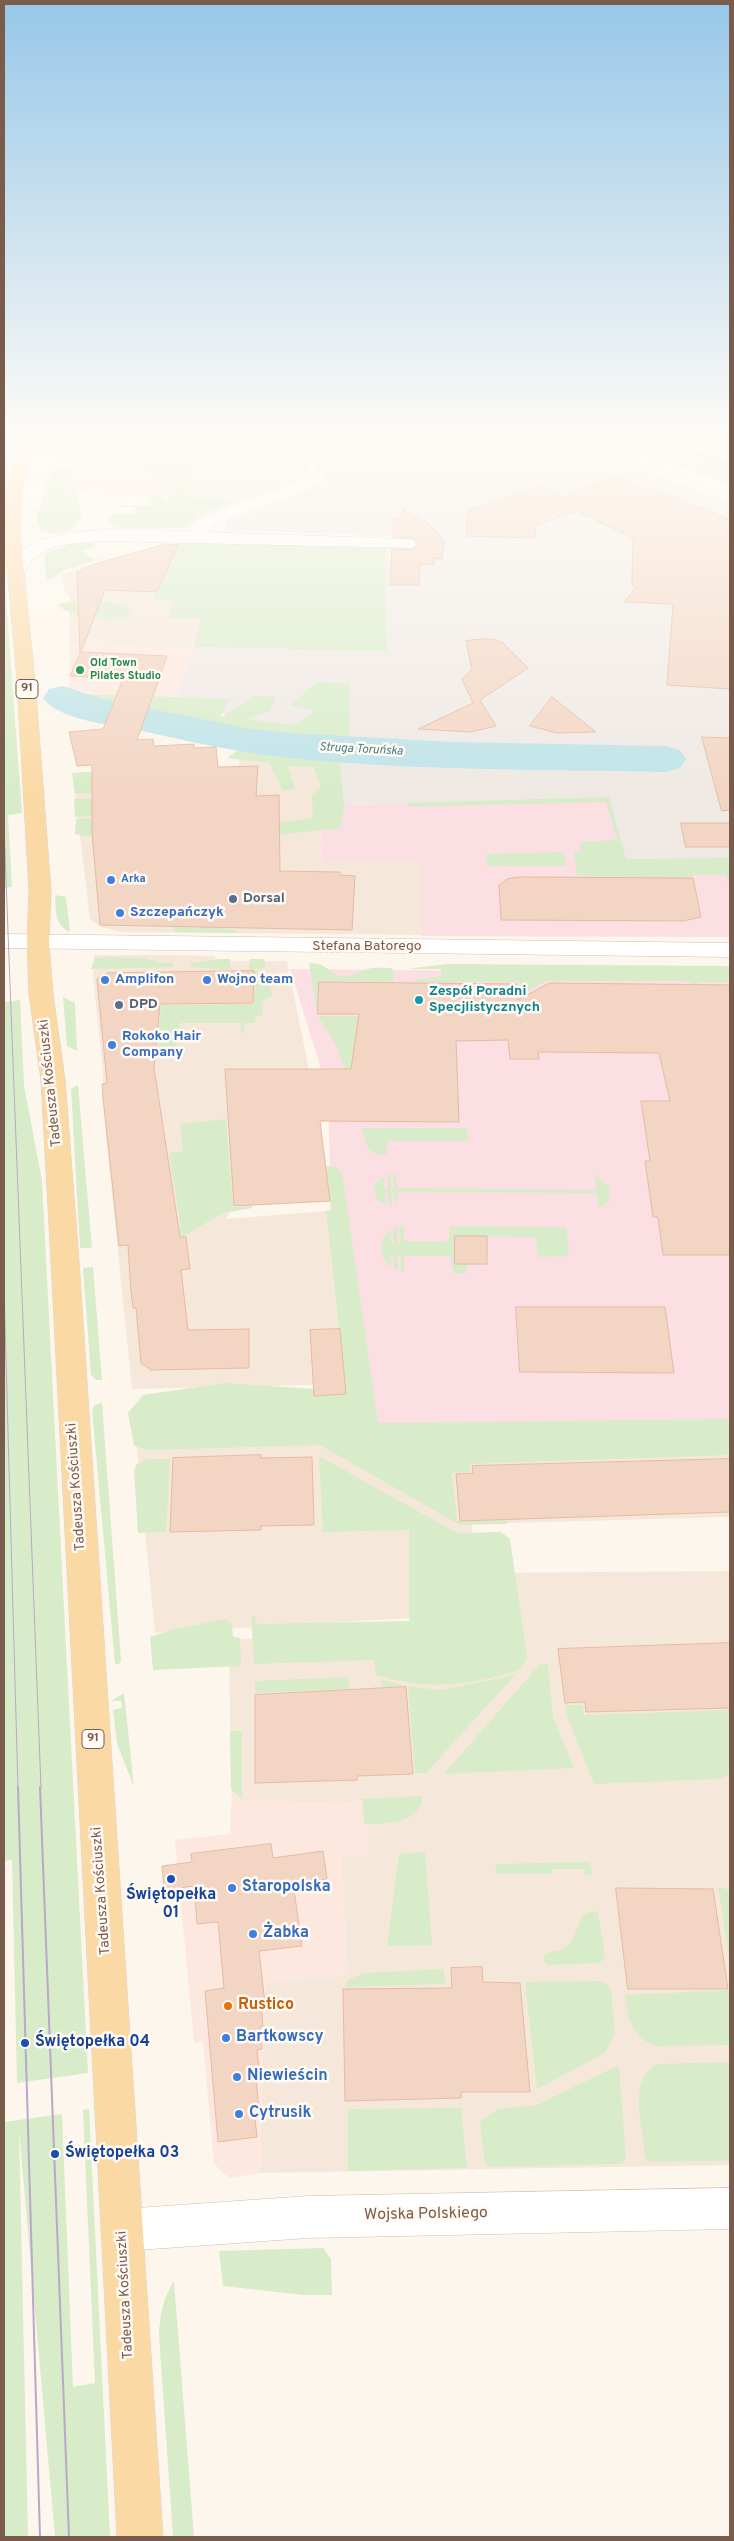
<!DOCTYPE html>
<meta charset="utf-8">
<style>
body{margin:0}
#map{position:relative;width:734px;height:2541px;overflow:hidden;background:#fdf6ec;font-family:Overpass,sans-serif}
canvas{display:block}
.frame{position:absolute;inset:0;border:5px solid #7a5c4d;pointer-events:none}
</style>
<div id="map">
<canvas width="734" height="2541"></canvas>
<div class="frame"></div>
</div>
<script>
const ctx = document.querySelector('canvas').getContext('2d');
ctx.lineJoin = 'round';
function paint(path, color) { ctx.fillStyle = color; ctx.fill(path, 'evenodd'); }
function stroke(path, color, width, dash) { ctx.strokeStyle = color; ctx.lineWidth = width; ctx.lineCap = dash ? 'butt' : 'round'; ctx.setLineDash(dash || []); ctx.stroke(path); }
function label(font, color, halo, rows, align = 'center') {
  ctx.font = font + ' Overpass,sans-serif'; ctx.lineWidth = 5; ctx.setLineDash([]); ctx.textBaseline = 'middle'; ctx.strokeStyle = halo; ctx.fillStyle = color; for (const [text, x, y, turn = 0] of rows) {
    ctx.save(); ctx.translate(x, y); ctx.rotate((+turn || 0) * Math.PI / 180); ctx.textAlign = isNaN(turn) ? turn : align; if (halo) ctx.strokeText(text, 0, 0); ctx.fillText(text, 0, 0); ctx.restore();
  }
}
const residential = new Path2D(`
 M194,462l108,3 -1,11 -11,8 -49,16 -52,-2z
 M164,544h12v3l-22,53 20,2 -6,16h34l-8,29 -124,-3v-49l-4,-1 -5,-20z
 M240,756l100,6 4,43 -25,1 3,56 99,-1 1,74 -302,-3 -19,-5 -11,-8 -15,-125 161,-6z
 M94,955h83l38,1v5h72l22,109 -83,149 100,-8 19,173 -213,5 -30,-292h2l-2,-35 -9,-87z
 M730,1428v89l-258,7v49l258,-2v594l-470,8 5,-190 82,-8 -6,-119 25,-55 -30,2 -90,-2 -10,-5 -5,-7 -2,-150h244l-61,-67 -3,46 -254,15 -19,-193z`);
const commercial = new Path2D(`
 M74,470l113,1 -4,27 -109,-4 -7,-4z
 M70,644l124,3 -19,51 -58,-2 -48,-7z
 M232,1782l4,13 10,6 90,2 31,-2v55h-26l6,119 -82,8 -5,190 -31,5 -15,-14 -11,-123 -9,2 -19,-203 55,-6z`);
const industrial = new Path2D(`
 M331,440h234l165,62v356l-104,1 -219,-56 -63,2 -4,-43 -108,-47 -41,-8 -16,-9 19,-51 193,4 -2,-104 21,1 1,-8h-17l1,-4 -166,-6 2,-9 73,-26 29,-15 -13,-6z`);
const medical = new Path2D(`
 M609,797l17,62 96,-1 8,30v49l-309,-1v-75l-99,1 -3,-56z
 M290,969l440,4v455l-377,9 -27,-226 5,-1 -3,-119z`);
const green = new Path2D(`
 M4,440h14l-8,19 -6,34z
 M61,440h167l-9,5 1,7c21,0 70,4 87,16v5l-6,3 1,-11 -108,-3 -5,36 52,2 -40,15 -16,13h-62l-8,-1 -6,-5 -1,-3 5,-8 1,3h20l1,-7h-20v-2l37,1 1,-4h-4l1,-6h12l1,4h6l1,-8h3l2,-17h-21l-5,-4h-5l-26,-10 -56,-3 -7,-6z
 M291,440h49c-4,8 -6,14 -16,14l-8,20 -2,-11 -32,-8 5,-2z
 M610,440h81l39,14v30z
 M60,465l10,1 4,3 -5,21 8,4 5,26 -5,1c-2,13 -26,15 -36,10l-5,-12 15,-48z
 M177,541l208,6 2,104 -193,-4 7,-28 -33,-1 6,-16 -21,-2z
 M91,543l5,3 -14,5 11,8 14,-2 -40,12 -20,12 -3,-23 2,-5 19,-6v-3z
 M4,571l18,242 -14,2 4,72 -8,1z
 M73,602c13,0 53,-3 59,10 -12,15 -61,5 -74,-6l3,-3z
 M317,682l32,1 1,71 101,6 1,5 -112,-3 4,43 -3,23 -122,13 17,-13 77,-10 -1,-23 9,-9 -8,-19 -25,-1 7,23 -12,2 -14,-28 -42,-5 17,-13 -162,-31 -18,-21 165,6 -9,19 35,-22 21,1 -7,15 -23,7 49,6 19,-14 -23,-6z
 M101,771l40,20 -66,3 -3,-21z
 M609,797l17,62 104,-1v30l-4,-13h-33l-1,2 -115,-1 -3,-24 8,-1 -2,-9 37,-2 -11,-38 -195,5 -4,-4z
 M92,798v18l-17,1 -1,-18z
 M92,818l31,16 -39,2 -9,-2 1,-15z
 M564,852l2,14h-79l-1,-11 3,-1z
 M55,895l11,2 4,35c-16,-7 -14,-22 -15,-37z
 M202,924l33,6 5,3 -67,-1 1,-5 27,1z
 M103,957l42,1 16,5h12v4l-82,2 4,-10z
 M218,959h12v11l-40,-3 1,-4z
 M250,959h14l2,8 -9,3 1,14 12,2 2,9 -11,7 2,13 -8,1 1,7h-11l-2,11 -2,-1v-10h-61l-5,35 -71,1 53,-2 4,-52 93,-1v-34h-5z
 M309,963c22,0 19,13 35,13 9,0 15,-4 23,-7 7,-2 17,-1 24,-1l3,3v11l-76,-1 -1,31z
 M447,964l283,2v17l-31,-1 -1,4 -12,-5h-140l-25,13 -2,-12h-104v-2l26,-4v-7h-35z
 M63,997l12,6 2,48 -10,-5z
 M20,1000l4,85 18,96 46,892 -71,10 -5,-223 -8,1v-859z
 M318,1016h100l1,10h-63l-1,73 -19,-54z
 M78,1085l14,163h-12l-9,-159z
 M226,1119l7,88 19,-1v2l-29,5 -44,26 -6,-8 8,-1 -12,-77 14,-2 -3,-27z
 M361,1128h106l1,13h-81l-1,14 -10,-1 -7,-4z
 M326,1166l9,1 7,5 36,251 352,-4v36l-261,9 1,8 -18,1 5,48 50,-1v4l-47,1 -140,-80 -172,5 -14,-4 -6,-33 15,-18 82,-12 89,6v7l32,-2 -20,-183 5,-1z
 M396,1173l1,15 199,2 -1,-15 14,11 1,12 -7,9h-5l-1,-14 -199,-1 -1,15 -4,-15 -1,1v13l-3,-1 -2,-13h-3l3,13 -10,-5 -3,-15 10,-9v13h4l-1,-14 4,-1v15l3,1 -1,-16z
 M404,1226v15l45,1 1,-16 116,1 3,29 -31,1 -2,-20 -81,-1v27l13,1 -2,9h-13l-2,-17h-47v16h-3v-17l-3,1v14l-4,-2 -1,-13 -2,1v11c-12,-9 -13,-29 0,-37v14h2v-15l5,-2 -1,16h3l-1,-16z
 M93,1267l9,113h-6l-5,-5 -8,-107z
 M102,1403l19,257 -2,4h-4l-23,-254 3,-5z
 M319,1456l138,77 44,-1 9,7 17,118 -7,13c-55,16 -88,21 -144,5l-2,-15 -120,4 -3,-48h4l2,8 152,-3v-91l-86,2z
 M170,1459l-4,73 -28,1 -4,-62 2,-6 10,-6z
 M226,1619l6,5 1,13 7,1 1,28 -88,4 -3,-33 21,-7z
 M540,1664h8l5,53 21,51 -130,6z
 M515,1675l-89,98h-11l-7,-86h-25l-2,-8 23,7 37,4z
 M348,1677l1,12 -94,4v-12z
 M124,1693l10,94 -17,-43 -4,-34 9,-2 -1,-7h-10z
 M565,1705h18l1,10 146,-5v65l-12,4 -124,5 -26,-65z
 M230,1731h12v69l-11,-11z
 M422,1796c0,28 -38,28 -58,28l-2,-25z
 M425,1852l7,93 -45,1 12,-92z
 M590,1862l2,12 -7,1 -1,-6h-32l1,5h-56l-2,-10z
 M718,1887l12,3v74z
 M594,1911l4,2 7,43 -5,7 -53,2 -3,-4v-6c5,-4 13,-3 19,-6 12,-7 14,-23 20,-35z
 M444,1969l1,15 -99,3 1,-7 17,-7z
 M599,1981l6,2 6,6 4,44 -10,20 -68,36 -12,-107z
 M730,1990v55l-73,1c-26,-8 -29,-27 -32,-51z
 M730,2062v99l-79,1 -6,-4c0,-27 -20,-78 12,-94z
 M619,2065l7,94 -6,5 -130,3 -5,-3 -5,-42 18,-13 39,-4z
 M461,2108l6,60 -119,3v-62z
 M89,2109l21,428h-55l-36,-407 9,407h-24v-415l58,-8 11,273 22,-4 -12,-273z
 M323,2248l8,11 1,36h-27l-82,-9 -4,-35z
 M174,2281l20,256h-21l-14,-202c1,-22 4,-36 15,-54z`);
const river = new Path2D(`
 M63,686l43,14 146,29 39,4 162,9 212,4 15,4 6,9 -6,9 -15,4c-125,-3 -251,-1 -375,-14 -51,-5 -102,-17 -153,-28 -25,-5 -79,-10 -94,-32l6,-9z`);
const building = new Path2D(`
 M615,477l33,14 5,-2 77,31v169l-63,-4 6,-81 -49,-2 11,-13 -3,-4 1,-47 -56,-27 -41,14 -1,13 -69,-2 2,-26 73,-24 22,11z
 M403,510l25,13 16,17 -2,19 -8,-1v7l-14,-1 -1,21h-29l2,-36 21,1 5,-6 -5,-6 -20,-1 1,-19h8z
 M166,544l12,1 -21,47 -52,-2 -24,62 86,4 -30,84 16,-1 1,7 40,-2v4l22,-1 2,20 40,-1 -2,30 23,-1 1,76 60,1v3l15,1 -3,54 -252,-5 -8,-92v-68l-15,1 -8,-34 34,-3 20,-50 -53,-3 10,-22 -3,-82 18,-8z
 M481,639h12l10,4 25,25 -48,32 16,26 -25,6 -53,-3 55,-26 -11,-24 10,-10 -6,-28z
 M552,697l44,35 -39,1 -27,-7z
 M702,737l28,1v72l-8,1z
 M681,823h49v24h-44z
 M521,877l172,1 8,39 -18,4 -182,-1 -2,-35 8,-6z
 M254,971l-1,32 -93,1 -6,64 26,169h6l4,32 -9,1 7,60 61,-1v39l-98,2 -10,-7 -5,-55h-3l-2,-16 -3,-47 -9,1 -16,-149 -1,-13 5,-1 -10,-104 11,-6z
 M319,982l198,2 1,16 31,-17 181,2v270h-67l-5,-38h-5l-8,-56h5l-9,-60h29l-11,-48 -121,-1 1,7h-29l-2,-19 -52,1 3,81 -139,-1 10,80 -96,5 -9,-137h126l8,-55h-41z
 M455,1236h32v28h-32z
 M516,1307h149l9,66 -154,-1z
 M340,1329l6,65 -32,2 -4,-66z
 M261,1455v3l51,-1 2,68 -53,1v4l-91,2 3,-74z
 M730,1459v53l-270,9 -4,-47 17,-1 -1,-7z
 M730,1643v65l-144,4 -1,-10 -20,1 -7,-54z
 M406,1687l7,87 -56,2v4l-102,3v-88z
 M271,1844l2,14 50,-7 4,28 -34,4 9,63 -43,5 6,53 -4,1 2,21 -3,1 2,22 -5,1 3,28 -4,1 3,31h-5l3,27 -39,5 -13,-151 19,-3 -6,-66 -21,2 -3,-38 -30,4 -2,-24 30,-4 -1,-8z
 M616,1888l97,1 15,100h-100z
 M482,1967l1,15 37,1 10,109h-69v6l-116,3 -2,-112 109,-1 -1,-20z`);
const minor = new Path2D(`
 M320,471l6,2 2,3 -2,3 -30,15 -82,31 -8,7 201,7 6,1 3,4 -3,4 -312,-7c-22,2 -53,2 -70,20 -4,5 -6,11 -10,17h-12l-3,-4c5,-10 12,-21 22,-27 36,-23 118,-17 161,-16l4,-8 9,-6 82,-29z
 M4,934l726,9v14l-726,-9z
 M730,2188v41l-422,9 -185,13 -15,-6 -6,-15 6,-15 15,-6 185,-13z`);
const tertiary = new Path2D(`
 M588,440h20l122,46v10l-93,-33 -46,-20z`);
const primary = new Path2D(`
 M22,440h16l-7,16 -9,36 -2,40 15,149 16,210 -2,51 4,52 12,86 14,181 84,1276h-46l-66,-1276 -10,-181 -12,-86 -2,-52 2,-51 -12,-210 -13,-147 2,-42 9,-36z`);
const tramFar1 = new Path2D(`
 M4,462l10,-22
 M4,828l37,960
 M4,1289l14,499`);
const tram = new Path2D(`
 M18,1787l22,750
 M40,1787l29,750`);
const rail = new Path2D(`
 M662,440l68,26
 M701,440l29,11`);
const markers = [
 [80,670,5,"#2e9e5b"],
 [111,880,5,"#3f7fe0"],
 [233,899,5,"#5c6f8a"],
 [120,913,5,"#3f7fe0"],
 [105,980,5,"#3f7fe0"],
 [207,980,5,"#3f7fe0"],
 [419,1000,5,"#0f9aa8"],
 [119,1005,5,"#5c6f8a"],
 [112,1045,5,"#3f7fe0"],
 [171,1879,5,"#1a4fb4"],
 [232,1888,5,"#3f7fe0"],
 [253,1934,5,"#3f7fe0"],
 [228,2006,5,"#e8710a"],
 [226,2038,5,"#3f7fe0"],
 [25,2043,5,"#1a4fb4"],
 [237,2077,5,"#3f7fe0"],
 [239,2114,5,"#3f7fe0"],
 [55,2154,5,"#1a4fb4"]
];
const farLeisurenames = [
 ["Old Town",90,664],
 ["Pilates Studio",90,677]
];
const farShopnames = [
 ["Arka",121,880]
];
const shields = [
 [27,689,22],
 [93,1739,22]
];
const shieldNames = [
 ["91",27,689],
 ["91",93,1739]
];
const farWaternames = [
 ["Struga Toruńska",361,750,3]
];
const serviceNames = [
 ["Dorsal",243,899],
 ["DPD",129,1005]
];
const shopNames = [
 ["Szczepańczyk",130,913],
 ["Amplifon",115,980],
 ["Wojno team",217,980],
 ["Rokoko Hair",122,1037],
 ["Company",122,1053]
];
const streetNames = [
 ["Stefana Batorego",367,947],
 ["Tadeusza Kościuszki",51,1083,-96],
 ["Tadeusza Kościuszki",77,1487,-94],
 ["Tadeusza Kościuszki",102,1891,-94],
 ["Tadeusza Kościuszki",126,2295,-93]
];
const cultureNames = [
 ["Zespół Poradni",429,992],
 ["Specjlistycznych",429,1008]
];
const nearShopnames = [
 ["Staropolska",242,1888],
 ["Żabka",263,1934],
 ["Bartkowscy",236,2038],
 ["Niewieścin",247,2077],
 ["Cytrusik",249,2114]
];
const nearTransitnames = [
 ["Świętopełka",171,1896,"center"],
 ["01",171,1914,"center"],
 ["Świętopełka 04",35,2043],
 ["Świętopełka 03",65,2154]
];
const nearFoodnames = [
 ["Rustico",238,2006]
];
const nearStreetnames = [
 ["Wojska Polskiego",426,2215,-1]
];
paint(residential, '#f5e8da');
paint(commercial, '#fde8e0');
paint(industrial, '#efe9e4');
paint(medical, '#fbdfe3');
paint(green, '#d8ecc9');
paint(river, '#bfe3e8');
paint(building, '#f3d5c3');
stroke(building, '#e6bba3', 1);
stroke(minor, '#d1beb0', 1);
stroke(tertiary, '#d1beb0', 1);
stroke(primary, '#dad1cd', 1);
paint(minor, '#fff');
paint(tertiary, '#fff');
paint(primary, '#fbd9a5');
stroke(tramFar1, '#b9a8c9', 1);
stroke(tram, '#b9a8c9', 2);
stroke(rail, '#b9a8c9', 2.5, [5, 3]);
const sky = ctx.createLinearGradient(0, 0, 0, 795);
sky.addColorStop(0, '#97c7e8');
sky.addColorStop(0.55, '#fefbf6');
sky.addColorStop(1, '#fefbf600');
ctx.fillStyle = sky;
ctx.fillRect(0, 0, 734, 795);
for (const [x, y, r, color] of markers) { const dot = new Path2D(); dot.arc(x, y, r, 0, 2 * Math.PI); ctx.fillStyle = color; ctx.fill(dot); stroke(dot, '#fffaf3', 2); }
label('bold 11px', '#27864d', '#fffaf3', farLeisurenames, 'left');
label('bold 11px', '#366cbe', '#fffaf3', farShopnames, 'left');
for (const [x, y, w] of shields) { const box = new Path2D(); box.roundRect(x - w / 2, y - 9.5, w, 19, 4); ctx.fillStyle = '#fffaf3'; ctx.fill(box); stroke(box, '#7a5c4d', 1); }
label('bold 12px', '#7a5c4d', null, shieldNames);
label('italic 12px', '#437c86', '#fffaf3', farWaternames);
label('bold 14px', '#4e5e75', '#fffaf3', serviceNames, 'left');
label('bold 14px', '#366cbe', '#fffaf3', shopNames, 'left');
label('14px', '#7a5c4d', '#fffaf3', streetNames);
label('bold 14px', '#0d838f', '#fffaf3', cultureNames, 'left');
label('bold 16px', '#366cbe', '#fffaf3', nearShopnames, 'left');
label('bold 16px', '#164399', '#fffaf3', nearTransitnames, 'left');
label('bold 16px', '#c56008', '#fffaf3', nearFoodnames, 'left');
label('16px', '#7a5c4d', '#fffaf3', nearStreetnames);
</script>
